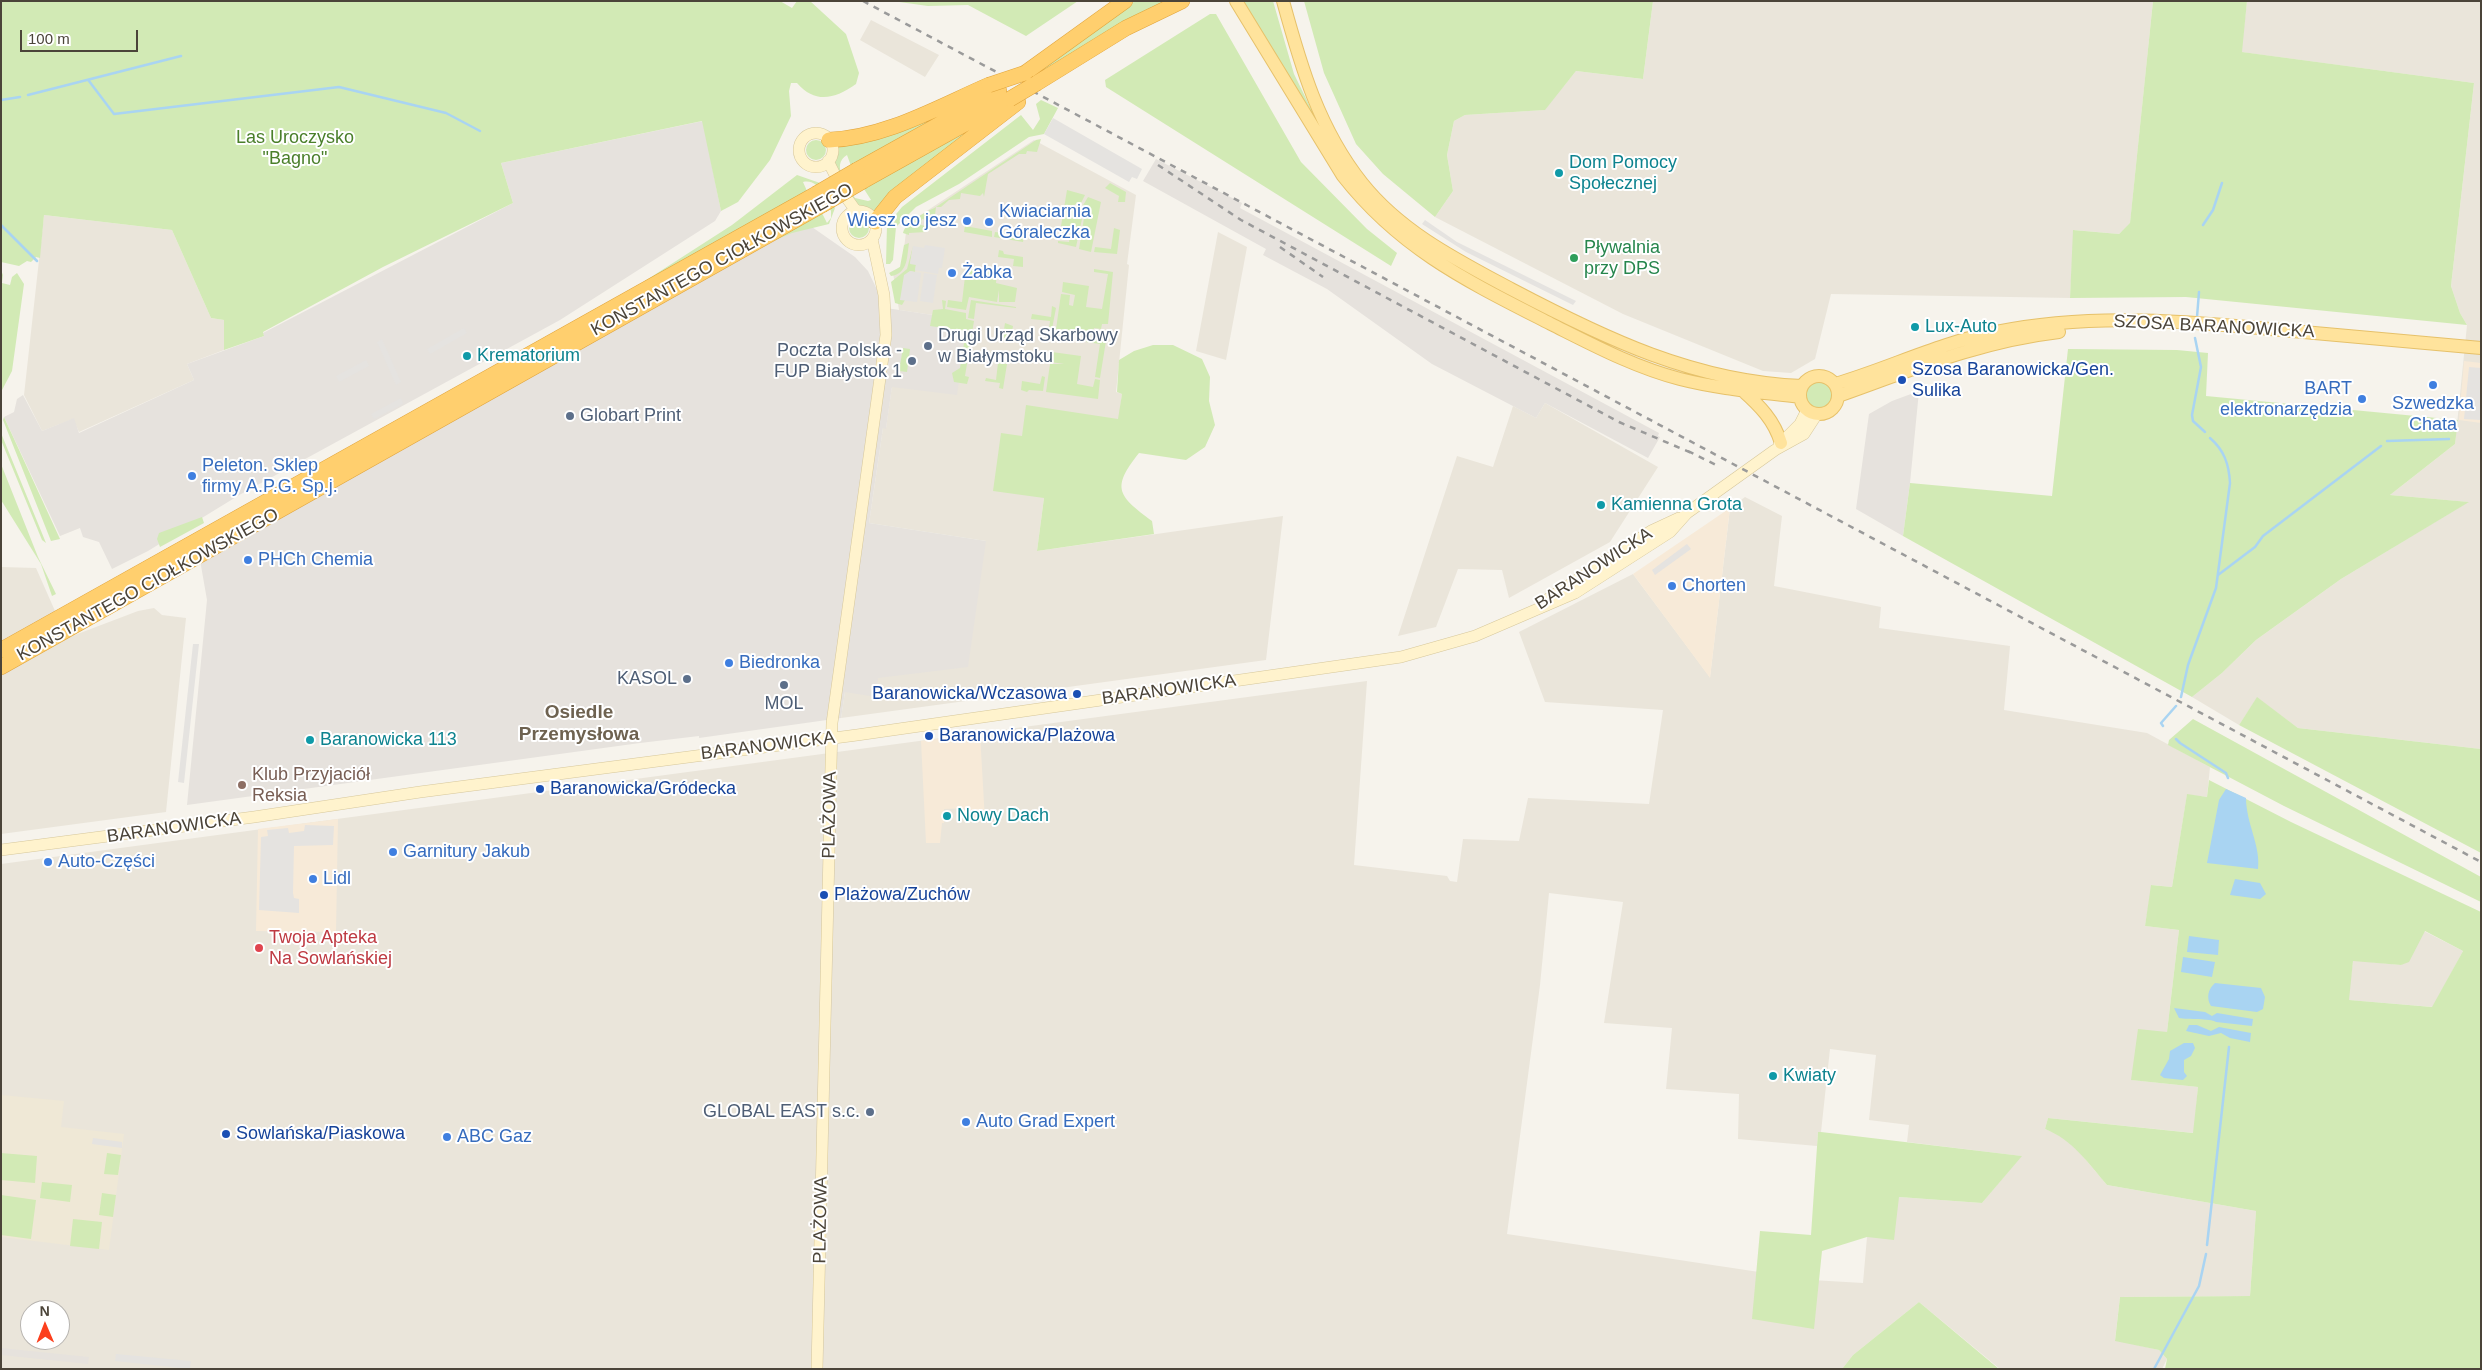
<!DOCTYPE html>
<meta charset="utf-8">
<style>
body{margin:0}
#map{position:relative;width:2482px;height:1370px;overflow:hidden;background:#f6f3ec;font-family:Arial,sans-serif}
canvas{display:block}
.frame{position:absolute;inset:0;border:2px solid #4b4439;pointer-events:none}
.north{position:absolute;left:20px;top:1300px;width:50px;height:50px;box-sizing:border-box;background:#fff;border:1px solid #b7b4b0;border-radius:50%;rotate:359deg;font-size:14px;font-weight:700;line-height:20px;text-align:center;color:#4b4439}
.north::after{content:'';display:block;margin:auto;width:18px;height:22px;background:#fc3f1d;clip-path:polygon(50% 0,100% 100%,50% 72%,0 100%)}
.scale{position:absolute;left:20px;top:30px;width:118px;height:22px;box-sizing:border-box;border:2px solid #4b4439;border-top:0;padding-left:6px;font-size:15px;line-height:18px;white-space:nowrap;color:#4b4439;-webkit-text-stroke:4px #fff;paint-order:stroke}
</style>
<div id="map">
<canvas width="2482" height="1370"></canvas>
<div class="frame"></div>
<div class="north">N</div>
<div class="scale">100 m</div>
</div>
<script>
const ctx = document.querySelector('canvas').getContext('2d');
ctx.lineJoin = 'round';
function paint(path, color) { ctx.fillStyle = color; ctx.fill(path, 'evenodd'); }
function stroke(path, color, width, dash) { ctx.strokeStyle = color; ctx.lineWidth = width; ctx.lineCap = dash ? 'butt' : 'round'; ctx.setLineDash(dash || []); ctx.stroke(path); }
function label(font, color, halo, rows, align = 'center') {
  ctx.font = font + ' Arial,sans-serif'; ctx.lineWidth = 4; ctx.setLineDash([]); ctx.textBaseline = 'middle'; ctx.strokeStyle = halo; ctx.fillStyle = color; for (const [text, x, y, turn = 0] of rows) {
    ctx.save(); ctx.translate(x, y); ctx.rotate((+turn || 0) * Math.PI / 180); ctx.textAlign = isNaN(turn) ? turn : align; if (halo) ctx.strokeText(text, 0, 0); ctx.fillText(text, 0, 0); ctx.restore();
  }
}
const residential = new Path2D(`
 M1653,1h500l-23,223 -11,10 -45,-4 -4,68 -239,-4 -16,65 -24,14 -28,-2 -140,-57 -188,-97 18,-26 -6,-36 7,-34 11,-6 79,-5 32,-39 67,8z
 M2247,1h234v748l-183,-21 -41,-30 -18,27 -47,-28 30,-24 34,-33 85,-61 127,-77 -78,-7 65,-51 12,-119 -7,-12 -9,-27 23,-203 -233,-31z
 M871,20l68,35 -14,22 -65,-37z
 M1034,140l102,55 -9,69 2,1 -13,127 6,2 -3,25 -97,18 -21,-3 43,64 -7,53 246,-35 -17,144 -425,58 4,-26 33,-14 108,-137 -117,-18 14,-95h3l6,-42 41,-71 -34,-5 -6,-37 9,-8 5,-41z
 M44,215l128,15 39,88 13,2v30l-37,14 7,16 -115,52 -6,-13 -31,12 -18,-36z
 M1218,232l29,15 -21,113 -30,-9z
 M1545,403l113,64 -48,75 -101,56 -7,-28 -44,-1 -22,58 -38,9 59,-180 36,11 20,-61 23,12z
 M1745,497l37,19 -8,70 107,21 -2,21 131,18 -6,64 143,23 63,34 -3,30 -20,-2 -15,92 -20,-2 -7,41 34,4 -12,102 -35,48 66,7 -4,46 -146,-15 -3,11 16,6 14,12 32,38 149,26 -6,85 -130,1 -5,43 44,10 8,9 -5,10h-162l-81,-67 -66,53 -11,14h-1841v-505l1366,-183 -13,184 93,11 3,5 7,1 6,-43 56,2 9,-43 121,6 14,-94 -118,-8 -26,-70 114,-58 77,103 20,-169zM1549,893l74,9 -19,121 68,5 -6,61 73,5 -1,45 79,7 1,-14h3l9,-83 46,6 -7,65 40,5 -2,17 114,14 -39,47 -83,-6 -32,40 -4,46 -51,-3 -305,-46 33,-249zM30,1310h30v30h-30z
 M1,567l35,1 31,70 71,-27 16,-3 8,7 24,3 -20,194 -165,22z
 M2424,931l39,20 -30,56 -85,-7 5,-40 48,5z`);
const commercial = new Path2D(`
 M2464,361l17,2v60l-22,-3z
 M1730,508l-20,170 -77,-104z
 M980,733l5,88h-14l-1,-13 -26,1v14h-2l-2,20h-14l-5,-102z
 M338,819l-2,113 -80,-1 2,-102z`);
const industrial = new Path2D(`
 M703,121l18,90 -6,10 -155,99 -319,174 -93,57 -36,18 -13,-27 -16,-5 -3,-9 -20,8 -56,-119 10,-5 3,-13 6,-4 19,36 32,-13 5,15 115,-53 -7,-16 77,-28 -1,-3 250,-130 -12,-40z
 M1156,159l86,44 -2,5 419,225 -1,3 2,1 -12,21 -103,-55 -9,15 -104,-54 -105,-75 -64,-34 3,-6 -123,-68z
 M799,218l56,39 13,14 18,37 47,7 33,16 -9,64 -65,-8 -6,42 -3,-1 -14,95 117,18 -18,126 -90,11 -2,19 -31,-5 -4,26 -142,20v-2l-59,7 -453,62 20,-205 -7,-40z
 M1919,391l-9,92 -7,53 -47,-27 13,-95 23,-13z
 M1,1348l88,9 -1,7 -87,-9z`);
const education = new Path2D(`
 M1,1095l63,6 -3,26 63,7 -15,116 -108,-13z`);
const green = new Path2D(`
 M1,1h779l12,7 5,-7h13l36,33 13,39 -3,11c-20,14 -40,21 -59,-1h-6l-2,8 2,25 -21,44 -32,42 -17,9 -19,-90 -201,42 12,40 -130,64 -120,65 1,4 -40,14v-30l-13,-2 -39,-88 -128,-15 -4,43 -4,-1 -5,5 -4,-1 -8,5 -18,-4z
 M892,1h186l-52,35 -58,-31 -40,1z
 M1135,1h30l-65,34 -62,40 -2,-3z
 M1241,1h32l21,73 31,63z
 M1304,1h349l-10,78 -67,-8 -31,39 -80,5 -11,6 -7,34 6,36 -18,26 -52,-43 -27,-30 -32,-71z
 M2153,1h94l-5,51 232,31 -23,203 9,27 7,12 -281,-28 -116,1 3,-68 46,4 11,-11z
 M1210,14h6l85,148 66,67 30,24 -6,13 -285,-179 -1,-7z
 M990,90l-139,76 -4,-11c-17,10 1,31 8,43l13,3 3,-1 -7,-11 5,-3v-2l142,-80 -136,111 -19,-11 -22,-39 2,-19z
 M1041,100l17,8 -14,26 -15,3 -70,47 -43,23 -20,20 -3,33 -3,4h-4l1,-39 15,-18 119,-92 12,15 7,-11 -4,-15z
 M1041,139l-4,13 -10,-1 -1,3h-7l-31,20 -4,23 -1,-4 -3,3 -19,-3 -1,6 -11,1 -8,7h-5l-1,8 -7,-1 -1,6 -5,-1 -1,6 5,1v6l-17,1v2l-6,-2c3,-12 22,-20 33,-26l100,-67z
 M806 150a10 10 0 1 1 20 0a10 10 0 1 1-20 0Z
 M797,175l23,8 15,25 -6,16 -37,9 -21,9 51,-29 5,10 4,-5v-7c-6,-12 -12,-33 -28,-29l4,9 -187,106 112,-72z
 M1110,183l16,9 -1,10h-7l1,-6 -14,-8z
 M1067,190l18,5 -5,10 -5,-1 -2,13 9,2 -6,28 -18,-4v-2l11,1 2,-15 -10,-1z
 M1088,197l13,5 -10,50 -12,-3 5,-31 -9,-2 1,-10 6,1z
 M849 228a10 10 0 1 1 20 0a10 10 0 1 1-20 0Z
 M965,226l27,5v6l-28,-5z
 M1114,228l6,2 -3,24 -23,-2 1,-5 16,2z
 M995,232l29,4 -1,6 -29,-5z
 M909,243c-2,13 -1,31 -18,33l-2,-3 11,-6 4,-22z
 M913,246l-3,17 6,1 -1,8 -5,-1 -10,29h5l-3,5 -7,-2 -4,-21 16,-13z
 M999,250l4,1 1,3 19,3v10l-10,-1 1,-7 -16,-2z
 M966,268l31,5 -1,10 21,5 -2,14h-16v-12l-2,12 -28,-5 -3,13 -19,-3 1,-7 14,2z
 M1094,269l19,3 -5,52h-6l-1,5 -7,-1 -1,7 -37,-6 5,-35 9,1 -1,10 4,1 2,-11 -13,-3 1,-10 26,4 -3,21 16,2 6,-35 -14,-2z
 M1,270l2,5 -1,8 8,2 2,-8 5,-4 7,11 -12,87 -11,21z
 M942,300l4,1 -1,8 21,4v6l8,2 -9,55 4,1 -2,7 -13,-2 -2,-9 8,-5 6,-37 -36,-5 3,-16 10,-1z
 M971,300l45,7v1l-40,-5 -2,16 -6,-1z
 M1052,306l4,2 -4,21h-3l1,-8 -19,-2 1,-5 19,3z
 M1005,323l8,3 -3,17 -8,-2z
 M1088,337l18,4 -6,37 -5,-1 5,-33 -14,-2z
 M1153,345h20l29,14 8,18 -1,24 6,24 -10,22 -19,13 -47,-7c-29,36 -20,43 13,68l2,13 -117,17 7,-53 -51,-7 8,-58 21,3 4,-31 92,14 4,-25 -5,-2 2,-32 15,-9z
 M903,348l7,1 -3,23 -8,-1z
 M2068,349l109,1 31,3 -2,43 252,24 -3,24 -65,51 79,7 -128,77 -85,61 -34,33 -30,24 -289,-161 7,-53 142,13z
 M1052,352l29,4 -4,28 16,3 2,-8 5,1 -2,19 -52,-7 4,-28h14l-13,-2z
 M998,363l9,1 -4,25 -4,-1 1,-5 -15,-2 1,-3 10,2z
 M1042,376l3,1 -2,14 -14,-1 -2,2 -6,-2 1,-9 18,3z
 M1806 395a13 13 0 1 1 26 0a13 13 0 1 1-26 0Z
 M4,417l56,122 -9,2 -48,-121z
 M1,433l45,110 -4,-3 -41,-100z
 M1,464l37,93 18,37 -4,2 -11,-32 -40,-64z
 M202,517l2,6 -44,24 -3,-8 2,-6z
 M2257,697l41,31 183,21v104l-242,-128z
 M2193,719l288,158v25l-197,-96 -116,-61 1,-5z
 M2209,780l82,42 190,90v457h-316l2,-10 -8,-9 -44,-9 5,-44 130,-1 6,-85 -149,-26c-19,-22 -34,-45 -62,-56l3,-11 145,15 5,-46 -67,-7 7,-51 29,3 12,-102 -34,-4 6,-41 21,2 15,-93 20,3zM2425,931l38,20 -31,56 -83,-7 4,-39 48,4 8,-3z
 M1818,1132h3l201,24 -40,47 -83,-6 -5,43 -27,-3 -45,14 -8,78 -62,-10 8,-88 51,4z
 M1,1153l36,3 -2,27 -34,-3z
 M107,1153l14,2 -3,20 -14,-1z
 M42,1182l30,3 -2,17 -30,-4z
 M102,1193l14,2 -3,22 -14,-2z
 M1,1195l35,5 -5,39 -30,-4z
 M73,1219l29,3 -3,27 -29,-3z
 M1919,1302l80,67h-157l11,-14z`);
const parking = new Path2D(`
 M1053,118l89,51 -5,10 -5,-2 -3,5 -85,-48z
 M1425,220l32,22 119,59 -3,4 -107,-53 -44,-28z
 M925,245l20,3 -3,20h-3l-1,6 -23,-4 1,-5 -6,-1 3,-18 11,2z
 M910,271l11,2 -4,29 -17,-2 4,-25z
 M924,273l13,2 -4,28 -13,-2z
 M464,328l3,5 -37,21 -3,-5z
 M382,339l19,43 -5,3 -19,-43z
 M366,360l3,6 -30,16 -3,-6z
 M2469,367l12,1v52l-17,-1z
 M401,398l2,6 -29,15 -3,-5z
 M1687,544l4,5 -36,26 -3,-5z
 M193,644h6l-15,139 -6,-1z
 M305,825l29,1 -1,19 -39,1 -1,47 1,5 5,1v14l-40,-3 2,-73 7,-1 -1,-6 21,-2 1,5 15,-2z
 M93,1138l29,4v6l-30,-4z
 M116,1354l75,7 -1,8 -75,-8z`);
const water = new Path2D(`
 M2226,789l20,9c0,25 15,48 12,71l-51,-6 12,-63z
 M2235,879l25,4 6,11 -6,5 -30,-4z
 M2189,936l30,4 -1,15 -31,-3z
 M2183,957l32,5 -3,15 -31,-5z
 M2215,983l46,5 4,9 -2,12 -6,3 -46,-6c-5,-8 -3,-17 4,-23z
 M2174,1008l31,4 7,4 5,-3 36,6 -1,7 -36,-4c-6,-4 -28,-2 -37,-4z
 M2189,1025h8l14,6 8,-4 32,6 -1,9 -20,-4 -9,-5 -12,3 -23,-5z
 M2184,1043h9l2,5 -4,8 -7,4v12l3,4 -4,4 -19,-2 -4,-3 9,-16 1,-8z`);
const stream = new Path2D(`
 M89,81l25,33 225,-27 107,26 34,18
 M28,95l153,-39
 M1,100l19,-3
 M1,225l36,36
 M2203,225l10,-15 9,-27
 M2197,317l2,-25
 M2195,338l6,29 -9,48 1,6 12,11
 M2387,441l62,-2
 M2218,575l37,-28 8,-11 118,-90
 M2181,697l7,-32 28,-77 14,-105c-1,-19 -6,-33 -20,-45
 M2163,726l-2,-3 15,-17
 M2176,739l4,4 46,30 2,5
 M2207,1245l22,-198
 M2154,1369l45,-83 7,-32`);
const secondary = new Path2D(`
 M799 150a17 17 0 1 1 34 0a17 17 0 1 1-34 0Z
 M828,161l18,36 10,14
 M842 228a17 17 0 1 1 34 0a17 17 0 1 1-34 0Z
 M1779,445l21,-21 7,-14
 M1548,599l103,-68 28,-13
 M1,850l253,-33 166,-25 437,-57 544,-78 74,-21 100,-43 95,-61 17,-19 88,-63 29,-16 13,-20
 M817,1369l15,-646 54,-388 -2,-40 -12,-56`);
const primary = new Path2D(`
 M1236,1l107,175c58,74 126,106 208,148 42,21 83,43 129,55 39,10 80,13 120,18
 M1283,1c18,66 36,128 79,182 39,49 95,77 149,106 93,49 184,93 291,97
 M1800 395a19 19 0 1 1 38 0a19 19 0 1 1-38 0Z
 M1835,384c55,-16 103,-41 161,-52 87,-18 176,-12 263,-4 74,6 148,14 222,20
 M1742,390c18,16 32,30 39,53
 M1838,396c73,-26 143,-55 221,-64`);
const highway = new Path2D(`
 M1025,73l100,-72
 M1037,83l89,-55 56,-27
 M829,140c56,-2 109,-33 160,-55
 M857,170l142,-79
 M863,181l143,-80
 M875,222l20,-25 123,-95
 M1,650l815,-456
 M1,667l821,-462`);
const rail = new Path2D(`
 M863,1l1618,861
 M1158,165l83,55 378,202 75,32
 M1280,247l43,30
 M1688,451l30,15`);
const highwayBridge = new Path2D(`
 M989,85l36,-12
 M1010,99l27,-16
 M816,194l41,-24
 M822,205l41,-24`);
const markers = [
 [1559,173,5,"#0f9aa8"],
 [967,221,5,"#3f7fe0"],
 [989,222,5,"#3f7fe0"],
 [1574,258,5,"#2e9e5b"],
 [952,273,5,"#3f7fe0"],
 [1915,327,5,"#0f9aa8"],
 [928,346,5,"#5c6f8a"],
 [467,356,5,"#0f9aa8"],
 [912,361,5,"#5c6f8a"],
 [1902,380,5,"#1a4fb4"],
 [2433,385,5,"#3f7fe0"],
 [2362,399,5,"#3f7fe0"],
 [570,416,5,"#5c6f8a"],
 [192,476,5,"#3f7fe0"],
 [1601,505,5,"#0f9aa8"],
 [248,560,5,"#3f7fe0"],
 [1672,586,5,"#3f7fe0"],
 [729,663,5,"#3f7fe0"],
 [687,679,5,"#5c6f8a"],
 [784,685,5,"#5c6f8a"],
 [1077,694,5,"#1a4fb4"],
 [929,736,5,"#1a4fb4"],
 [310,740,5,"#0f9aa8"],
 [242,785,5,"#8d6e63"],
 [540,789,5,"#1a4fb4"],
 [947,816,5,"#0f9aa8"],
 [393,852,5,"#3f7fe0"],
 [48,862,5,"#3f7fe0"],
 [313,879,5,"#3f7fe0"],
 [824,895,5,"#1a4fb4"],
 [259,948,5,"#e0444e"],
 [1773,1076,5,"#0f9aa8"],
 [870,1112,5,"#5c6f8a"],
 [966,1122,5,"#3f7fe0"],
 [226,1134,5,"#1a4fb4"],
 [447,1137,5,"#3f7fe0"]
];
const parkNames = [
 ["Las Uroczysko",295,138],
 ["\"Bagno\"",295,159]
];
const cultureNames = [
 ["Dom Pomocy",1569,163],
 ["Społecznej",1569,184],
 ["Lux-Auto",1925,327],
 ["Krematorium",477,356],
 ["Kamienna Grota",1611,505],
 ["Baranowicka 113",320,740],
 ["Nowy Dach",957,816],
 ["Kwiaty",1783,1076]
];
const shopNames = [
 ["Kwiaciarnia",999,212],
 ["Góraleczka",999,233],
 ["Wiesz co jesz",957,221,"right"],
 ["Żabka",962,273],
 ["BART",2352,389,"right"],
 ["elektronarzędzia",2352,410,"right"],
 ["Szwedzka",2433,404,"center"],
 ["Chata",2433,425,"center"],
 ["Peleton. Sklep",202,466],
 ["firmy A.P.G. Sp.j.",202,487],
 ["PHCh Chemia",258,560],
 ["Chorten",1682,586],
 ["Biedronka",739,663],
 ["Garnitury Jakub",403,852],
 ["Auto-Części",58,862],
 ["Lidl",323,879],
 ["Auto Grad Expert",976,1122],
 ["ABC Gaz",457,1137]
];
const leisureNames = [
 ["Pływalnia",1584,248],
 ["przy DPS",1584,269]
];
const streetNames = [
 ["KONSTANTEGO CIOŁKOWSKIEGO",722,260,-29],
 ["SZOSA BARANOWICKA",2214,327,3],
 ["BARANOWICKA",1594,569,-33],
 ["KONSTANTEGO CIOŁKOWSKIEGO",148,585,-29],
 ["BARANOWICKA",1169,690,-8],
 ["BARANOWICKA",768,746,-7],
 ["PLAŻOWA",830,815,-89],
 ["BARANOWICKA",174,828,-8],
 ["PLAŻOWA",821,1220,-89]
];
const serviceNames = [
 ["Drugi Urząd Skarbowy",938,336,"left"],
 ["w Białymstoku",938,357,"left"],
 ["Poczta Polska -",902,351],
 ["FUP Białystok 1",902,372],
 ["Globart Print",580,416,"left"],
 ["KASOL",677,679],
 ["MOL",784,704,"center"],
 ["GLOBAL EAST s.c.",860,1112]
];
const transitNames = [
 ["Szosa Baranowicka/Gen.",1912,370],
 ["Sulika",1912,391],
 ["Baranowicka/Wczasowa",1067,694,"right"],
 ["Baranowicka/Plażowa",939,736],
 ["Baranowicka/Gródecka",550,789],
 ["Plażowa/Zuchów",834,895],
 ["Sowlańska/Piaskowa",236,1134]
];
const educationNames = [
 ["Klub Przyjaciół",252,775],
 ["Reksia",252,796]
];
const healthNames = [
 ["Twoja Apteka",269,938],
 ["Na Sowlańskiej",269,959]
];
const neighbourhoodNames = [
 ["Osiedle",579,713],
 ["Przemysłowa",579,735]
];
paint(residential, '#eae5da');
paint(commercial, '#f7ead8');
paint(industrial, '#e6e2dd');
paint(education, '#efe8d6');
paint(green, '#d2eab5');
paint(parking, '#e5e3e0');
paint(water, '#a9d4f2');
stroke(stream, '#a9d4f2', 2.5);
stroke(secondary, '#d6c79b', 12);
stroke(primary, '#e6c16a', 14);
stroke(highway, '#e0a43c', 16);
stroke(secondary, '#fff3cd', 11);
stroke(primary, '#ffe39c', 12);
stroke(highway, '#ffcf6e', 15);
stroke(rail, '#9a9a9a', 2.5, [6, 6]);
stroke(highwayBridge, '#e0a43c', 16, []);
stroke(highwayBridge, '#ffcf6e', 15);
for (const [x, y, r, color] of markers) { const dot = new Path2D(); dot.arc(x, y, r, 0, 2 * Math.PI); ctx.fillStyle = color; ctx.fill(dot); stroke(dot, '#fff', 2); }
label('18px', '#4a7f2a', '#fff', parkNames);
label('18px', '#0d838f', '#fff', cultureNames, 'left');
label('18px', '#366cbe', '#fff', shopNames, 'left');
label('18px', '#27864d', '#fff', leisureNames, 'left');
label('18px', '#4b4439', '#fff', streetNames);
label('18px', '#4e5e75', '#fff', serviceNames, 'right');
label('18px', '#164399', '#fff', transitNames, 'left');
label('18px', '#785e54', '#fff', educationNames, 'left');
label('18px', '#be3a42', '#fff', healthNames, 'left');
label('bold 19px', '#6e6250', '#fff', neighbourhoodNames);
</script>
